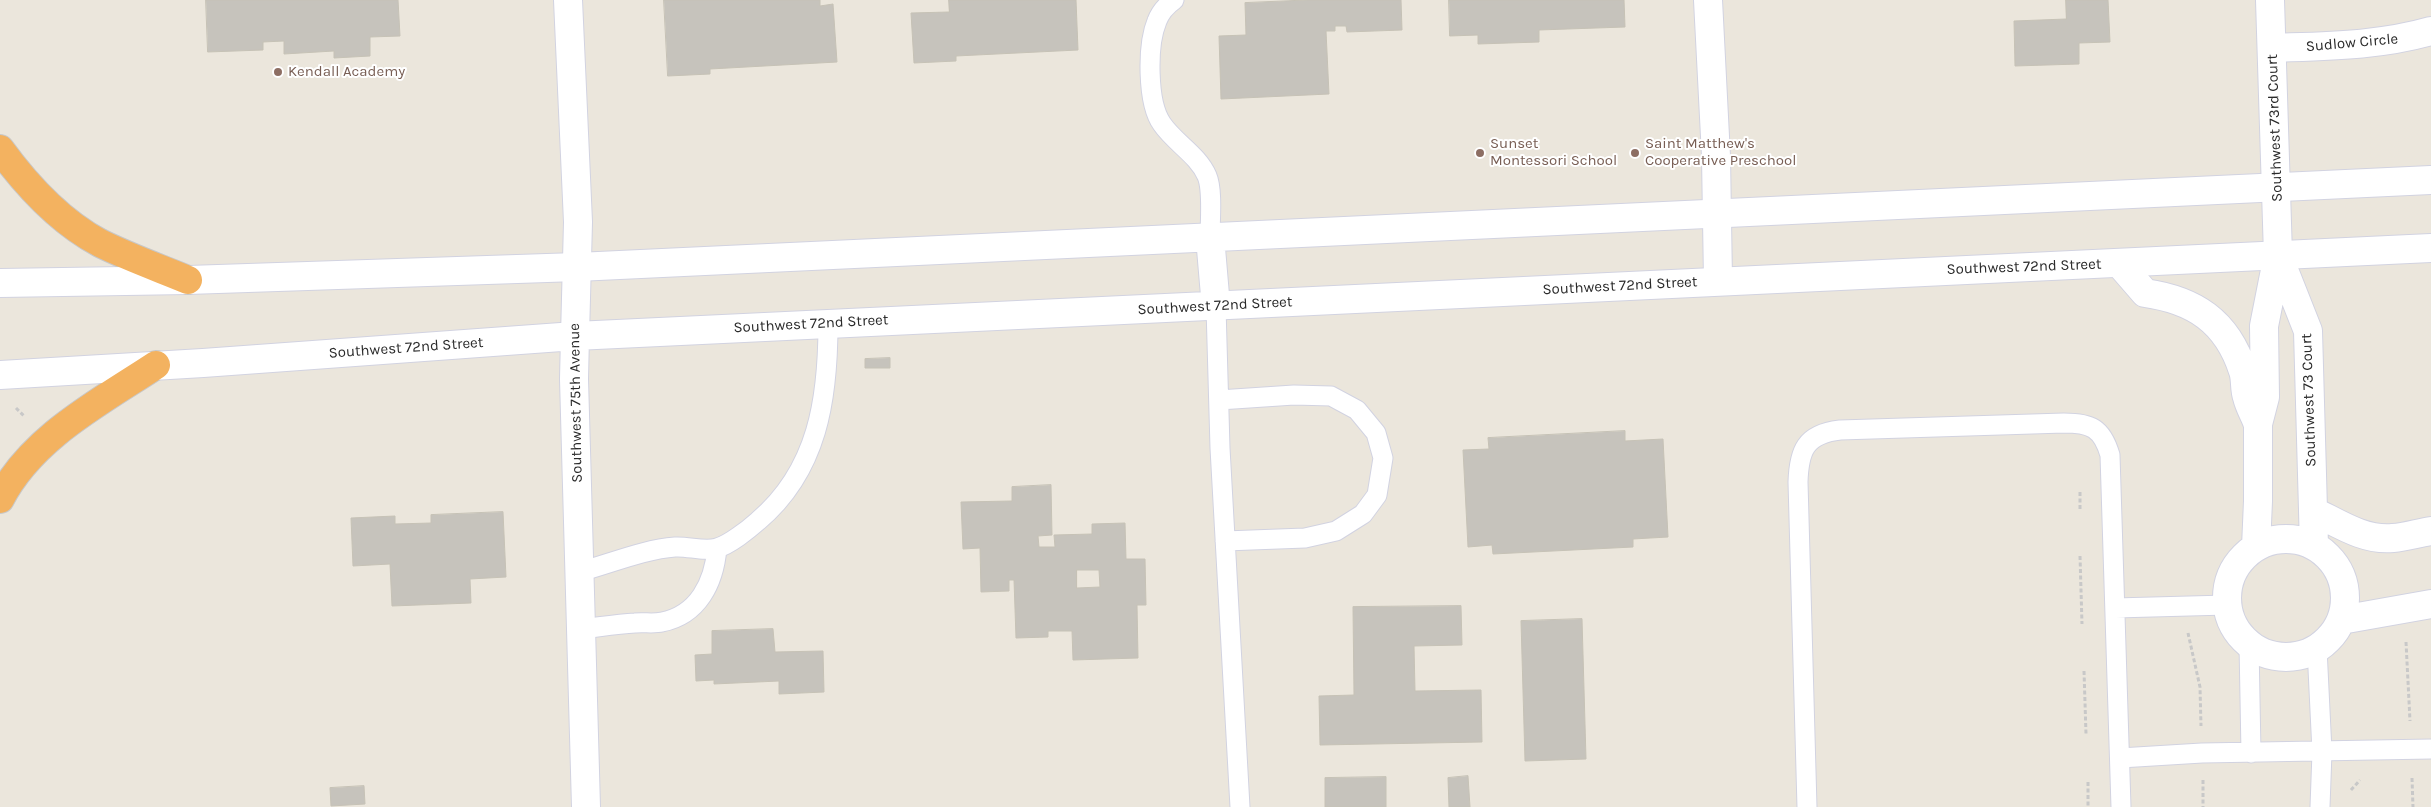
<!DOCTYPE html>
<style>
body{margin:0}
canvas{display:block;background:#ebe6dc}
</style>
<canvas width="2431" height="807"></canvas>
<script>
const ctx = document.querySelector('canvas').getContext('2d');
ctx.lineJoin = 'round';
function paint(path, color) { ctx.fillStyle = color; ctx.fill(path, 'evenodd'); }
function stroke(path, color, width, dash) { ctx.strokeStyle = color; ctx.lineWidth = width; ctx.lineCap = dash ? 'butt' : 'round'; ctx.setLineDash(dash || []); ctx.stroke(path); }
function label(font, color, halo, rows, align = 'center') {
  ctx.font = font + ' Karla,sans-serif'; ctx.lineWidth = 4; ctx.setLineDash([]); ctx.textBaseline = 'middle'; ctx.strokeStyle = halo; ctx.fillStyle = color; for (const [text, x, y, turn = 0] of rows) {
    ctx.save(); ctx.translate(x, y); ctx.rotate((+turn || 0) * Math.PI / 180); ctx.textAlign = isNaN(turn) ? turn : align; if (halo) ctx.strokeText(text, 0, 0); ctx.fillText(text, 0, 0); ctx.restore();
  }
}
const building = new Path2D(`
 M206,0h192l2,36 -30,1v19l-36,2v-7l-50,3v-13l-21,1v8l-55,2z
 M664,0h156v6l13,-2 4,58 -127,7v5l-42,2z
 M949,0h127l2,50 -122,6v5l-42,2 -3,-50 38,-1z
 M1307,0h94l1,30 -55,2 -1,-6h-11v5h-9l3,63 -108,5 -2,-63 27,-1 -1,-32z
 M1449,0h175l1,27 -86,3v12l-61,2v-9l-28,1z
 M2066,0h42l2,42 -31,1v21l-64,2 -1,-45 52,-2z
 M890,358v10h-25v-9z
 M1625,431v10l38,-2 5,98 -35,2v8l-140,7 -1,-9 -24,2 -5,-97 26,-1 -1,-11z
 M1051,485l1,50 -14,1 1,11h16l-1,-12 38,-1v-10l33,-1 1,36h19l1,46h-9l1,53 -65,2 -1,-29h-24v6l-32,1 -2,-58h-5v11l-28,1 -1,-44 -17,1 -2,-47 51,-1v-14zM1077,570h22l1,17 -23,1z
 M503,512l3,65 -36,2 1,24 -79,3 -2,-42 -37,2 -2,-48 44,-2v8l36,-1v-8z
 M1461,606l1,39 -48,1 1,45 66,-1 1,52 -162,3 -1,-49 35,-1 -1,-88z
 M1582,619l4,140 -61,2 -4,-140z
 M773,629l2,23 48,-1 1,41 -45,2v-13l-65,3v-4l-18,1 -1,-26 17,-1v-23z
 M1468,776l2,31h-21l-1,-29z
 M1386,777v30h-61v-29z
 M364,786l1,18 -34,2 -1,-18z`);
const path = new Path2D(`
 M16,408l9,9
 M2080,492v18
 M2080,556l2,68
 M2188,633l12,54 1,39
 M2406,642l4,79
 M2084,671l2,63
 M2412,778l1,29
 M2203,780v27
 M2088,782v25
 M2351,790l9,-10`);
const lane = new Path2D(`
 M1174,0c-7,5 -14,13 -17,21 -10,24 -10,82 5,103 13,19 36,31 45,52 6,14 3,45 3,61
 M1216,307l4,141 20,359
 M1219,400l75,-5 37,1 26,14 19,23 7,25 -6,37 -14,19 -27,17 -31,7 -80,3
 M579,572c30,-8 66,-23 96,-25 13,-1 30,5 42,1 12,-3 32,-19 41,-27 60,-51 70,-122 70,-197
 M2115,608l112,-3
 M581,629c18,-2 36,-5 54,-6 9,-1 18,1 27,-1 36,-7 52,-39 55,-74
 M2249,644l2,109
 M2317,648l5,104 -2,55
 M2120,758l82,-5 229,-4
 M1807,807l-9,-325c1,-31 7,-48 42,-52l224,-7c27,0 38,5 46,32l11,352`);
const street = new Path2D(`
 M568,0l10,222 -3,114
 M1708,0l8,156 2,125
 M2272,48c54,-2 107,-2 159,-17
 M2278,255l30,76 6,215
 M2119,263l26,30c49,7 82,28 98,78 3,8 1,18 4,26 2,9 7,17 10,25
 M2313,511c25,12 51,30 80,27 13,-1 25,-5 38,-7
 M2227 598a59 59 0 1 1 118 0a59 59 0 1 1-118 0Z
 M2256,547l2,-46v-77l7,-27 -1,-71 14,-71 -8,-255
 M2341,620l90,-16`);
const secondary = new Path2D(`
 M1210,237l6,70
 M0,283l188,-3 389,-13 1854,-87
 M575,336l-1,43 12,428
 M0,375l203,-12 372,-27 1856,-88`);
const highway = new Path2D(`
 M0,149c27,37 59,72 100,94 28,14 59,25 88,37
 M0,499c32,-62 100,-97 156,-134`);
const markers = [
 [278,72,5,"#8d6e63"],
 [1480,153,5,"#8d6e63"],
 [1635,153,5,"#8d6e63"]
];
const streetNames = [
 ["Sudlow Circle",2352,43,-5],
 ["Southwest 73rd Court",2275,128,-92],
 ["Southwest 72nd Street",2024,267,-2],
 ["Southwest 72nd Street",1620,286,-3],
 ["Southwest 72nd Street",1215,306,-3],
 ["Southwest 72nd Street",811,324,-3],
 ["Southwest 72nd Street",406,348,-4],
 ["Southwest 73 Court",2309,400,-92],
 ["Southwest 75th Avenue",576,403,-91]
];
const educationNames = [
 ["Kendall Academy",288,72],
 ["Sunset",1490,144],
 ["Montessori School",1490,161],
 ["Saint Matthew's",1645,144],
 ["Cooperative Preschool",1645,161]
];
paint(building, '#c6c3bc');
stroke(building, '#c6c2b6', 1);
stroke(lane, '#d2d3e1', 21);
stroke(street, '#d2d3e1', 30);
stroke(secondary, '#d2d3e1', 30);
stroke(highway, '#c8c8c8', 30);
stroke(path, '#c8c8c8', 3, [4, 2.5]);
stroke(lane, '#fff', 19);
stroke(street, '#fff', 28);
stroke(secondary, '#fff', 28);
stroke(highway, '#f3b260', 28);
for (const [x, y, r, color] of markers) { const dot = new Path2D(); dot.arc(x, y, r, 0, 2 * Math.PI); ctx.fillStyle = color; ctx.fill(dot); stroke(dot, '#fff', 2); }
label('15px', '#2a2a2a', '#fff', streetNames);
label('15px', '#785e54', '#fff', educationNames, 'left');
</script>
